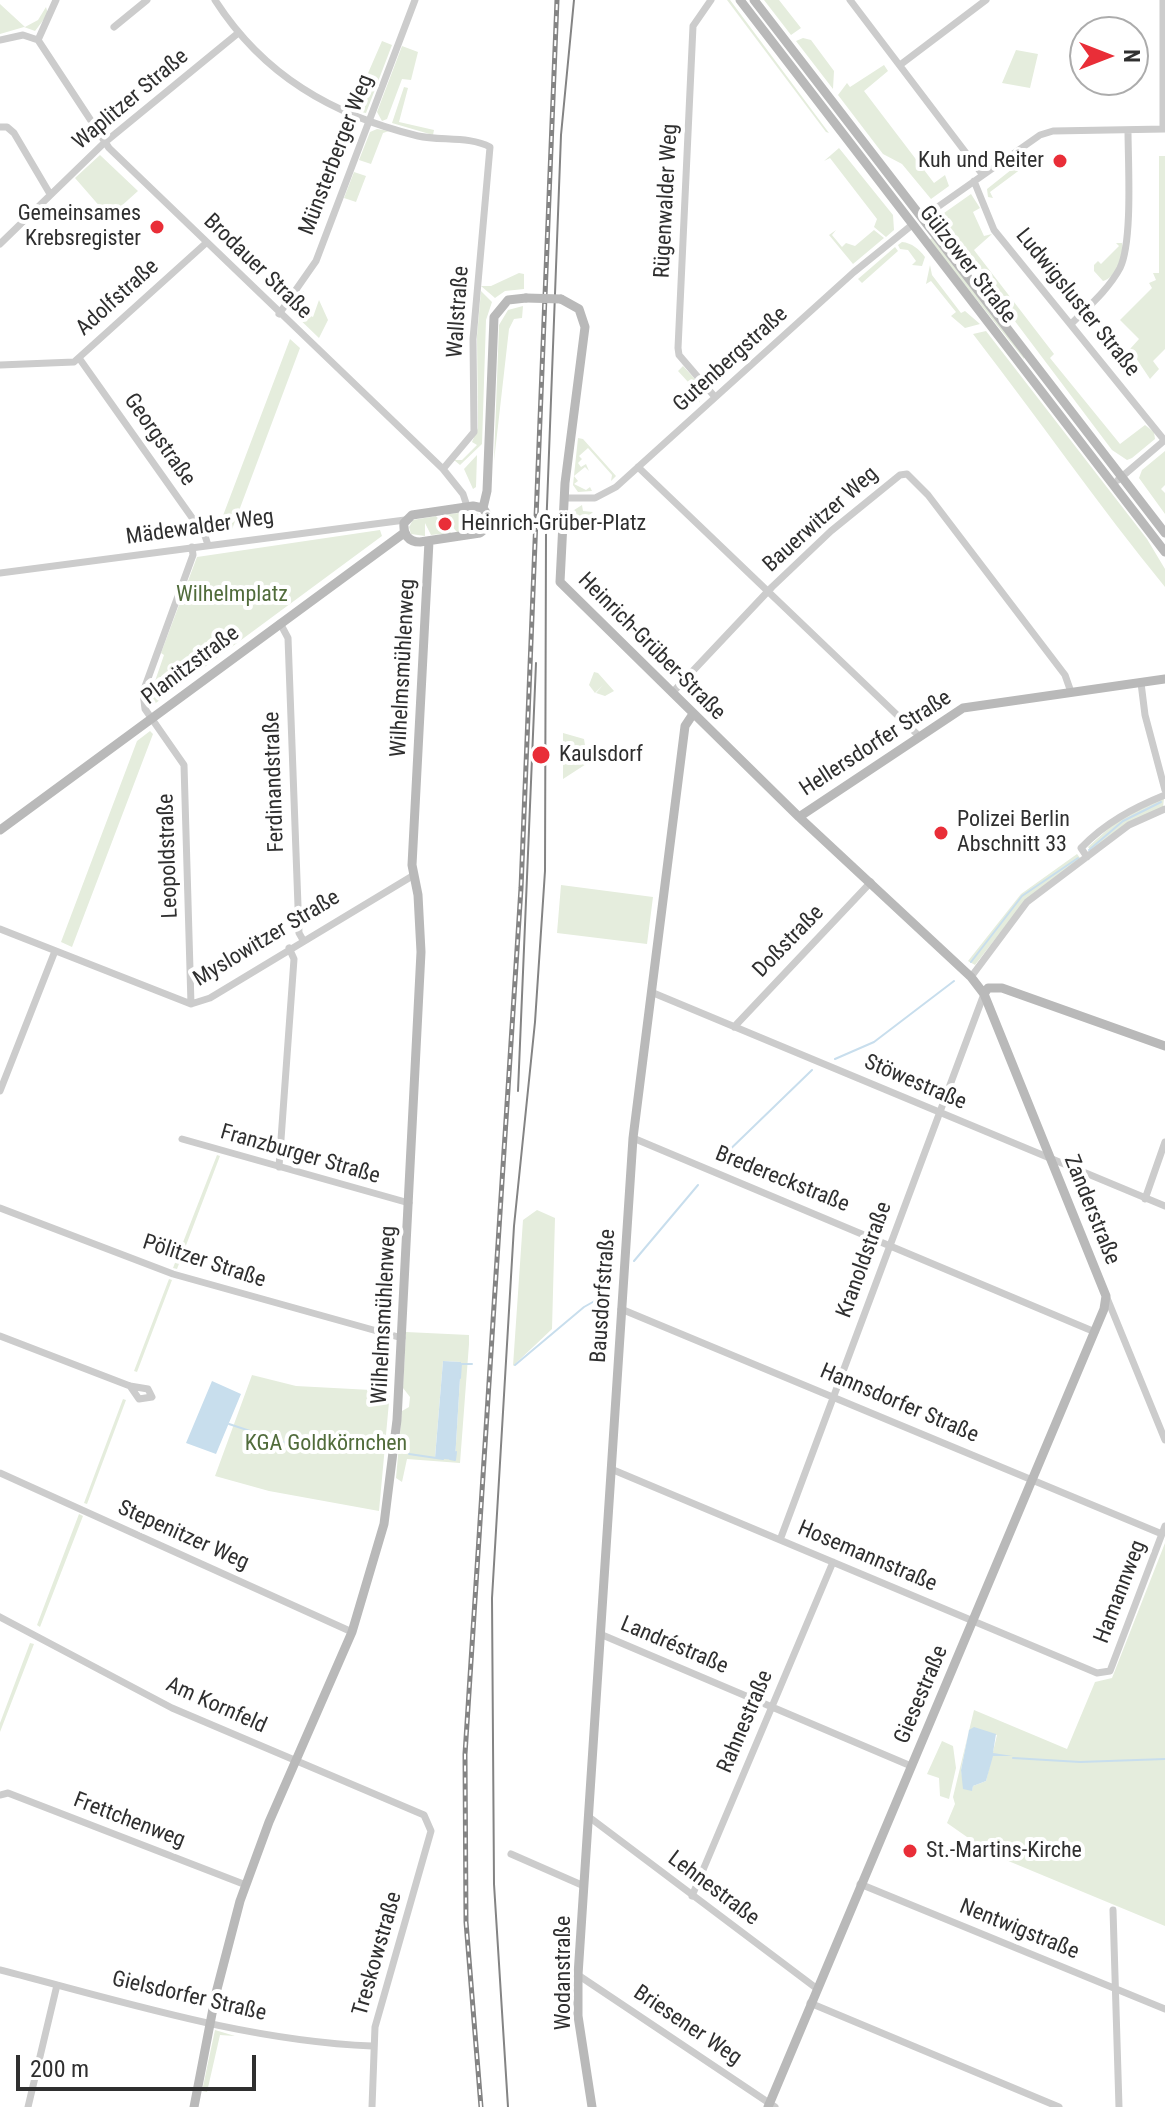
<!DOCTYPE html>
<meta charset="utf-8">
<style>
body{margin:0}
#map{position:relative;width:1165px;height:2107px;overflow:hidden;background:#fff;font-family:"Roboto Condensed",sans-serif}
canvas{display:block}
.north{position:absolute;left:1069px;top:16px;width:80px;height:80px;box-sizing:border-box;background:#fff;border:2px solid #acacac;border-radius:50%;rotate:90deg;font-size:22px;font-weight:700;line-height:32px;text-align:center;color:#2f2f2f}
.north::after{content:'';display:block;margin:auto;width:28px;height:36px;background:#e92e38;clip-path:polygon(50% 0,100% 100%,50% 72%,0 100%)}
.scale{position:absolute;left:16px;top:2055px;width:240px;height:36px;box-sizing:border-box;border:4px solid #2f2f2f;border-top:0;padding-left:10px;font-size:24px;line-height:28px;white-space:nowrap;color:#2f2f2f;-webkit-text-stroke:6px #fff;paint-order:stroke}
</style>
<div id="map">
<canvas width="1165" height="2107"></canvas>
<div class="north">N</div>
<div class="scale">200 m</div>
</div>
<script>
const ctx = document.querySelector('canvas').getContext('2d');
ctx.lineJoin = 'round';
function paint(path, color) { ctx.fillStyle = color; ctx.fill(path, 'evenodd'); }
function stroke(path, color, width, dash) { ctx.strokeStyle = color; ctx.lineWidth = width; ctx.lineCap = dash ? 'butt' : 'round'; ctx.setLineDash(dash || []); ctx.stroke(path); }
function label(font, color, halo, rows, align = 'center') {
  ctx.font = font + ' "Roboto Condensed",sans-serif'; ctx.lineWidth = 8; ctx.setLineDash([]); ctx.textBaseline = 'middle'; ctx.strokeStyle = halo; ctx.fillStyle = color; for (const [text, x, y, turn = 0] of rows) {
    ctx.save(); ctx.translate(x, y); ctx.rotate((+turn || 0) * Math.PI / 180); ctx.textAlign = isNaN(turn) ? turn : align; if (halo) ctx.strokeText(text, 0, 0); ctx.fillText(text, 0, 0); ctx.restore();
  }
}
const green = new Path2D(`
 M727,0h3l99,133 -3,-1z
 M764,0h15l22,28 -10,7z
 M0,4l25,23 13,-7 8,-13 2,7 -13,17 -11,-4 -24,7z
 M803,38l8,2 23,31 -1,18 -37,-48z
 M382,41l10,4 -26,68 -14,-3z
 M402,46l16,6 -7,28 -9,-1 -15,40 -5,2 -5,-9z
 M1016,50l22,4 -8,34 -28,-5z
 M884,65l4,6 -24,20 70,92 11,-8 4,11 -18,13 -29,-35 -19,-10 -45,-59 9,-12 3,4z
 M404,87l4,1 -9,34 35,8 -1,5 -41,-12z
 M377,129l12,2 -6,2 -12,31 -12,-4 11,-28z
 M839,148l54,67 1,15 -8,7 -12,-10 3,-8 -47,-61 -6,3z
 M100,155l38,36 -29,26 -34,-39z
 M1159,156h6v193l-12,12 6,8 -9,10 -20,-30 9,-10 -19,-19 32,-32 -3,-5 7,-3 -3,-7h6z
 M1021,162l4,4 -35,26 3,6 -5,-1 -1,-8z
 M354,172l12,4 -10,26 -12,-4z
 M971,194l9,14 -7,4 11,24 8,-2 -18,16 80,104 -4,4 70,86 25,-19 9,7 1,7 -23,19 -5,2 -15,-10 -156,-207 -13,-23 1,-7z
 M836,230l-4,5 10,12 4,-4 9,3 19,-16 10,8 -31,26 -24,-29z
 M932,238l92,119v2l-95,-119z
 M902,242c10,1 17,7 23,15l-3,9 -10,-1 4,-4 -8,-11 -8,-1 -2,-4z
 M1116,243h6c3,12 -6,35 -19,38l-9,-10v-6l4,-4 3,3 18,-18z
 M895,247l3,4 -36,32 -4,-4z
 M930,265l2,10 29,38 4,-2 15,13 -15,4 -14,-12 5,-4 -25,-31 -5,3z
 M519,273l5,1v15l-19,2 -10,7 -14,-12h10z
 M303,291l4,4 -5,-1 -6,15 17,8 6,-17 9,20 -9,18 -28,-27z
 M481,291l11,11 -6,18 -4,124 -22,21 -6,-5h8l15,-15 -5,-3 6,-14 -1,-92z
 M523,306l-1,12 -8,1 -5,10 -15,132 5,-136 9,-15z
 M986,331l161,208 18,30v18c-67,-82 -127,-169 -192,-253z
 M290,339l10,9 -69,184 -15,2z
 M683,366l21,23 -5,14v-9l-21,-23z
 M578,438l5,1 33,37 -5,5 1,-6 -24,-27 -9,8 3,3 -4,4 3,4 5,-3 3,7 -4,-4 -11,9 4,5 -4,3 12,6 4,-3 2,4 -14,1 -5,-7z
 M1165,451v34l-4,4 4,4v21l-26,-36 3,-8z
 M477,455l-1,32 -3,2 -9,-20z
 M582,505l1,6 10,1 -24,22 2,-22z
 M474,511l7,5 -1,11 -23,5 -15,-17z
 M436,516l15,17 -20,2 -6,-12v13l-14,-2 -2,-7 4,-7z
 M380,530l2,6 -233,172 -3,-3 4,-22 4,1 10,-29 -3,-2 36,-96z
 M594,672l4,1 16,18 -9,5 -9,-3 7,-8 -8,8 -6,-8z
 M150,731l3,3 -81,213 -11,-5 76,-201z
 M563,733l21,6 2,13 10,-6 1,11 -34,22z
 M1164,798l-1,10 -72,43 -3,-4 30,-27z
 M1077,854l4,5 -57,43 -49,63 -7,-4 53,-67z
 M561,885l92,12 -6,47 -90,-11z
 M217,1155l3,1 -43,113 -4,-1z
 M537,1210l18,8 -3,111 -39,37 10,-146z
 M169,1279l3,1 -35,92 -3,-1z
 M406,1332l63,3v9l-9,119 -53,-4 -5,23 -6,-4 6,-67 7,-4 1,-10 -7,-9zM443,1361l18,1 -6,98 -20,-3z
 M252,1375l44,11 94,5 -11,120 -110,-20 -54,-15z
 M123,1399l3,1 -39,104 -3,-1z
 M79,1514l4,2 -43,111 -3,-2z
 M1165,1543v383l-188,-78v-4l-30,-21 8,-19 -2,-7 21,-87 93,39 28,-67 17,-4zM969,1730l28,5 -11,46 -13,5 -1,4 -9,-8 -2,-12z
 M30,1643l4,1 -34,88v-9z
 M942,1741l11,5 3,22 -7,31 -9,-3 -1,-18 -12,-4z
 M215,2030l20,6 -15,-1 -13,57 -5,-1z`);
const water = new Path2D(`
 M443,1361l18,1 -6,98 -20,-2z
 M212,1381l29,13 -25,60 -30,-11z
 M974,1727l22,7 -3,19 20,3h-20l-7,25 -13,5 -1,5 -9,-2 -2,-19 8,-40z`);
const stream = new Path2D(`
 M1089,850l34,-29 38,-19
 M971,962l51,-66 56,-38
 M835,1059l39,-17 80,-61
 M717,1162l95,-92
 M634,1261l64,-76
 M515,1365l69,-58 23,-13
 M460,1378l1,-14h11
 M229,1424l54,18 100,10
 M409,1454l34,5
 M450,1459l5,1 1,-8
 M1013,1758l67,4 85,-3`);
const street = new Path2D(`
 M215,0c48,75 117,115 203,136 22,5 52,0 72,11l-17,192 1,93 -31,37
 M711,0l-18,26 -15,322 1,7 36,42
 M850,0l132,174
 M1163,0v129
 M114,27l33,-27
 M0,40l23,-5 15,5 71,108 334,321 20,25 4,12
 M38,40l18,-40
 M900,65l86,-65
 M0,127h7l7,6 36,61
 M974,181l20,49 171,211
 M922,218l118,-83 13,-4 112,-2
 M0,244l104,-101 133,-109
 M279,314l37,-53 99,-261
 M1071,324c17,-17 38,-35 49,-56 13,-27 8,-106 8,-138
 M79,358l126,178 3,9
 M0,365l74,-3 132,-119
 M638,467l280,268
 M1118,480l47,-40
 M564,498h31l21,-11 238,-215 58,-47
 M0,573l405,-53
 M280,623l8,15 11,295 4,7
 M1141,683l4,32 20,75
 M672,693l100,-106 59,-56 69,-56 7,-1 21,21 137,180 6,17
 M1087,857l-6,-9c24,-25 52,-40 84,-53
 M0,929l191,75 19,-6 204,-123
 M971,977l56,-75 102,-77 36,-16
 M651,992l514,214
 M191,1004l-7,-239 -39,-56 -2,-17 50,-137 -1,-8
 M734,1027l137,-145
 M0,1091l55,-140
 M633,1138l462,194
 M182,1139l227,64
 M279,1167l15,-208 -5,-11
 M1145,1199l20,-57
 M0,1208l173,66 229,64
 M1107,1298l58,142
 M621,1309l541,225
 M0,1336l130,50 18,3 4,8 -13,2 -9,-13
 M611,1469l486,204 13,-2 55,-145
 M0,1473l352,159
 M780,1540l204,-546
 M0,1617l172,91 252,107 7,16 -56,196 -3,80
 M600,1634l311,132
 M0,1795l8,-2 238,92
 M589,1817l227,171
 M511,1854l73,32
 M860,1884l305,125
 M692,1896l141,-334
 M1113,1910l6,197
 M0,1970c121,31 246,71 372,76
 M578,1975l197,132
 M810,2003l249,104
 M28,2107l29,-122`);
const secondary = new Path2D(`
 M740,0l425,552
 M754,0l411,533
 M561,299l18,10 6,18 -20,156 -5,99 239,235 172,160 13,17 122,302 -2,13 -336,798
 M473,506l10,2 5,8 -3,13 -5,4 -60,9c-12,0 -17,-8 -16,-19l8,-8z
 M483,508l4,-17 7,-174 14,-17 18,-2
 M799,817l164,-109 202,-29
 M0,830l404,-297
 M984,994l4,-6h14l163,58
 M194,2107l22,-114 24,-92 29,-79 83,-190 32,-108 13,-104 24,-468 -3,-57 -6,-30 17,-324
 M592,2107l-14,-91v-41l55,-837 52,-412 8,-12`);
const tram = new Path2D(`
 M518,1091l18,-428
 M508,2107l-14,-223 -2,-286 22,-372 21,-204 10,-151 1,-339 15,-397 13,-135`);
const rail = new Path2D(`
 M481,2107l-15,-185 -1,-168 56,-866 36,-888`);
const secondaryBridge = new Path2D(`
 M526,298l35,1`);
const markers = [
 [1060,161,8,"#e92e38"],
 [157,227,8,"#e92e38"],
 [445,524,8,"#e92e38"],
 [541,755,10,"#e92e38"],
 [941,833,8,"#e92e38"],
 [910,1851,8,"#e92e38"]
];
const streetNames = [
 ["Waplitzer Straße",131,100,-40],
 ["Münsterberger Weg",337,155,-69],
 ["Rügenwalder Weg",667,201,-87],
 ["Gülzower Straße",967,265,52],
 ["Brodauer Straße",257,267,44],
 ["Adolfstraße",118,298,-42],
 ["Ludwigsluster Straße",1077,303,51],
 ["Wallstraße",459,312,-86],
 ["Gutenbergstraße",731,360,-42],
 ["Georgstraße",159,440,55],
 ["Bauerwitzer Weg",821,520,-42],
 ["Mädewalder Weg",200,528,-8],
 ["Heinrich-Grüber-Straße",651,647,45],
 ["Planitzstraße",191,666,-37],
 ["Wilhelmsmühlenweg",404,668,-87],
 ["Hellersdorfer Straße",876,744,-33],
 ["Ferdinandstraße",275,782,-92],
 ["Leopoldstraße",169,856,-92],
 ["Myslowitzer Straße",267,939,-31],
 ["Doßstraße",789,942,-46],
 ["Stöwestraße",915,1083,23],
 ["Franzburger Straße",300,1155,16],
 ["Bredereckstraße",782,1180,22],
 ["Zanderstraße",1091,1210,68],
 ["Kranoldstraße",865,1260,-70],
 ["Pölitzer Straße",204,1262,18],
 ["Bausdorfstraße",604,1296,-86],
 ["Wilhelmsmühlenweg",385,1315,-87],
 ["Hannsdorfer Straße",899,1404,23],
 ["Stepenitzer Weg",183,1536,24],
 ["Hosemannstraße",867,1557,23],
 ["Hamannweg",1121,1592,-69],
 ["Landréstraße",674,1646,23],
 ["Giesestraße",922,1695,-67],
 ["Am Kornfeld",216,1706,24],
 ["Rahnestraße",746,1722,-67],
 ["Frettchenweg",129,1821,21],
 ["Lehnestraße",713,1889,37],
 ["Nentwigstraße",1019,1930,22],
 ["Treskowstraße",378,1954,-74],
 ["Wodanstraße",564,1973,-90],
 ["Gielsdorfer Straße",189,1997,13],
 ["Briesener Weg",687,2026,34]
];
const poiNames = [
 ["Kuh und Reiter",1044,161,"right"],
 ["Gemeinsames",141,214,"right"],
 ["Krebsregister",141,239,"right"],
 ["Heinrich-Grüber-Platz",461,524],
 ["Kaulsdorf",559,755],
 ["Polizei Berlin",957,820],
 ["Abschnitt 33",957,845],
 ["St.-Martins-Kirche",926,1851]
];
const parkNames = [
 ["Wilhelmplatz",232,595],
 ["KGA Goldkörnchen",326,1444]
];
paint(green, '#e5eddd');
paint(water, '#c8deed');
stroke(stream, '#c8deed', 2);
stroke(street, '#ccc', 7);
stroke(secondary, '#b9b9b9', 9);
stroke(tram, '#848484', 2);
stroke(rail, '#848484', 5);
stroke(rail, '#fff', 2, [6]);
stroke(secondaryBridge, '#b9b9b9', 9);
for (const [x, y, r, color] of markers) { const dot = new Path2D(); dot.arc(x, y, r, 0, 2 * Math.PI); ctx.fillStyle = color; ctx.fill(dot); stroke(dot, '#fff', 3); }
label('22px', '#2f2f2f', '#fff', streetNames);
label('22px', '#2f2f2f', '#fff', poiNames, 'left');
label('22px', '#516c3b', '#fff', parkNames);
</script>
